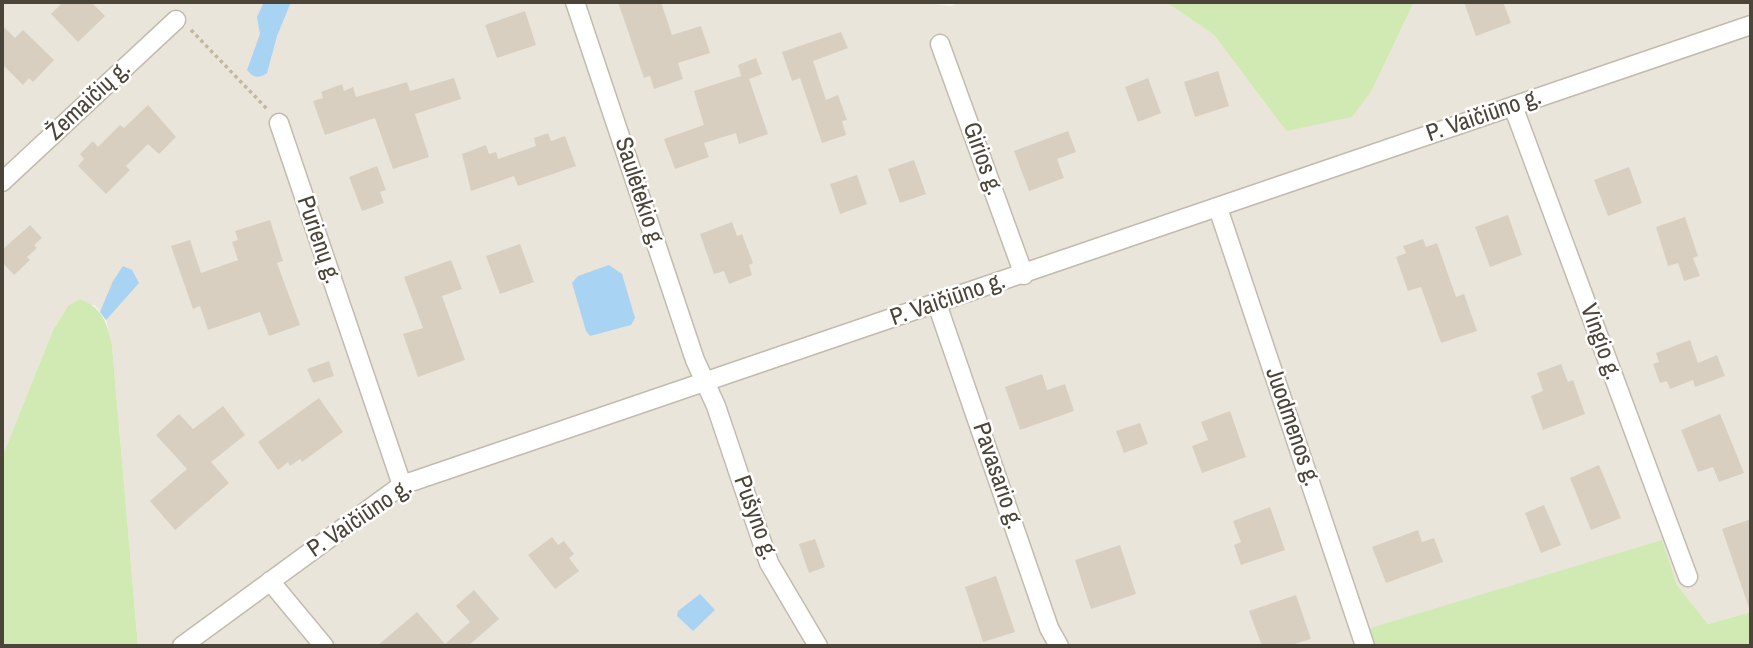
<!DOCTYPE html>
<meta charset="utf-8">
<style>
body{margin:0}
#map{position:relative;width:1753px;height:648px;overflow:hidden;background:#f6f3ec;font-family:"Archivo Narrow",sans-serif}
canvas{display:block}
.frame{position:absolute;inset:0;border:4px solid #4b4439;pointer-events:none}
</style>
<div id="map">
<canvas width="1753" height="648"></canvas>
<div class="frame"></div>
</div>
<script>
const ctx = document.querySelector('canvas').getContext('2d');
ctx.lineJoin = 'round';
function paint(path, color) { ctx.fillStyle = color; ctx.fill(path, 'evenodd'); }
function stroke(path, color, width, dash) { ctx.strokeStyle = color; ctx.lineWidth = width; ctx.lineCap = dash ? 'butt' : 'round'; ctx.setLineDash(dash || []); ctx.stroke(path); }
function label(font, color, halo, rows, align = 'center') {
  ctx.font = font + ' "Archivo Narrow",sans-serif'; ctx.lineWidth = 5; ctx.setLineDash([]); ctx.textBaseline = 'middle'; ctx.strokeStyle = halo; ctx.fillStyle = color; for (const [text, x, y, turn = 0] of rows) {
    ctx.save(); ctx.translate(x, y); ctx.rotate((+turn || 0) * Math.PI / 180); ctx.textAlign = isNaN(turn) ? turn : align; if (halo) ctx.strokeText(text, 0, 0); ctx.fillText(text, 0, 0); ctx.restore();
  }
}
const residential = new Path2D(`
 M2,2h916l32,4 12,-4h204l48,33 72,96 86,-41 42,-88h337v610l-43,12 -31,-39 -16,-44 -288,105h-1235l-26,-301 -6,-25 -11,-15 -27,1 -15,24 -51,127z`);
const green = new Path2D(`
 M1166,2h248l-42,88 -20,27 -66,14 -72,-96z
 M80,299c23,9 27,24 32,46l26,301h-136v-189l51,-127 15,-24z
 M1662,540l15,45 31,39 43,-12v34h-378l-6,-17z`);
const water = new Path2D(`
 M264,2h27l-14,34 -10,37c-9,6 -13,5 -20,-3l13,-36 -3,-17z
 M609,265l13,9 13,44 -4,7 -41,11 -4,-5 -14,-48 6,-7z
 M123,266l9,4 7,13 -33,37 -6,-8 13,-31z
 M700,594l15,16 -22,21 -16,-15 1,-5z`);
const building = new Path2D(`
 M63,2h28l14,14 -27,26 -27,-28z
 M618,2h43l11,33 29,-9 9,27 -32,10 5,16 -29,10 -4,-13 -6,2z
 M1464,2h39l8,21 -35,13z
 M525,11l11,34 -39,13 -12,-33z
 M2,25l13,13 8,-8 31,30 -21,22 -4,-4 -6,7 -21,-21z
 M841,32l7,16 -35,13 13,39 12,-5 9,25 -5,1 4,14 -24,8 -22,-65 -8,3 -10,-29z
 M756,58l6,16 -13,5 19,55 -29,10 -3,-11 -32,10 5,14 -34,12 -11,-30 40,-14 -10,-34 47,-15 -3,-11z
 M1218,71l11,35 -34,11 -11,-35z
 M454,78l7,21 -46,15 14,43 -36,12 -18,-51 -50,17 -12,-34 10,-3 -2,-6 21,-8 2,7 9,-4 3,10 51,-15 3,9z
 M1148,78l13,35 -23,9 -13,-35z
 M148,105l28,32 -17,17 -11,-10 -22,22 4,4 -24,24 -28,-28 6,-7 -4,-5 13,-13 5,6 22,-22 4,3z
 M1068,131l8,21 -19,7 7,19 -35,13 -15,-40z
 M548,133l3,8 14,-5 11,30 -58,20 -4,-10 -43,15 -9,-37 24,-9 3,9 7,-2 2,7 38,-13 -2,-8z
 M914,160l12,34 -26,9 -12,-34z
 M377,166l9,24 -6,2 4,11 -22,8 -13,-34z
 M1629,167l13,36 -34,13 -14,-36z
 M857,175l10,29 -27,10 -10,-30z
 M1508,215l14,40 -32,12 -15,-40z
 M1685,217l13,39 -5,2 7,18 -16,5 -6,-18 -10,3 -12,-39z
 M270,220l13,41 -6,2 23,62 -31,11 -9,-24 -52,18 -8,-24 -7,3 -22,-63 19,-6 11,33 37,-13 -6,-18 6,-2 -3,-9z
 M732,222l5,14 5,-2 11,29 -4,2 3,10 -23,9 -5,-13 -10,3 -14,-40z
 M30,225l12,13 -8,7 3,3 -10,9 3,3 -16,15 -12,-13v-12z
 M1423,239l3,8 11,-4 19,54 8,-3 13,37 -36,12 -20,-56 -13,4 -12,-34 10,-4 -3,-7z
 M520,244l14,38 -34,12 -14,-38z
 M451,260l11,29 -20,7 23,64 -47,17 -15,-43 20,-6 -19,-51z
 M1690,340l8,23 19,-8 8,21 -30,11 -2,-7 -23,9 -3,-8 -7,2 -7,-19 6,-2 -3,-9z
 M329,361l5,15 -21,7 -6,-14z
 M1561,364l7,18 5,-2 12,34 -42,16 -12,-34 12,-5 -6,-18z
 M1042,374l5,16 18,-6 9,27 -54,19 -15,-43z
 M319,398l24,34 -41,30 -2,-3 -10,7 -2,-4 -10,8 -20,-28z
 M223,406l22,29 -34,27 18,21 -54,47 -25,-29 37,-32 -31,-34 23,-21 14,15z
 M1230,411l16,46 -44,16 -10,-27 16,-6 -7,-18z
 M1720,414l24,59 -25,9 -6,-15 -15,5 -17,-42z
 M1140,423l8,21 -24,9 -8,-22z
 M1599,465l22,53 -30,12 -21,-52z
 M1544,505l17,40 -20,8 -16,-40z
 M1270,507l15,43 -44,15 -7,-20 7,-3 -8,-21z
 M1751,519v88l-2,1 -27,-79z
 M1418,530l4,12 12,-4 9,24 -57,21 -14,-36z
 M552,537l6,8 6,-4 10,13 -5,4 10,13 -24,18 -27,-34z
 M815,539l10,28 -16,6 -10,-29z
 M1120,545l16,49 -45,15 -16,-49z
 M996,576l19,56 -32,10 -18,-55z
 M474,590l25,29 -31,27h-91l40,-34 28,32 25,-22 -14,-16z
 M1296,595l15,44 -23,7h-26l-13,-35z`);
const path = new Path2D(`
 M191,30l77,80`);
const minor = new Path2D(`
 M575,2l120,358 21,46 53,157 49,83
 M940,44l84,231
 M1513,106l175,471
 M279,123l123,362
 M2,182l174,-162
 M1218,208l147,438
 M937,304l112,324 10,18
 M270,581l54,65
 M182,646l220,-161 1349,-460`);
const streetNames = [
 ["Žemaičių g.",89,101,-43],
 ["P. Vaičiūno g.",1484,116,-19],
 ["Girios g.",982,159,70],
 ["Saulėtekio g.",639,193,72],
 ["Purienų g.",318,240,71],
 ["P. Vaičiūno g.",948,300,-19],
 ["Vingio g.",1600,342,70],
 ["Juodmenos g.",1292,427,71],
 ["Pavasario g.",997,476,71],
 ["Pušyno g.",755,518,70],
 ["P. Vaičiūno g.",360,519,-34]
];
paint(residential, '#eae5da');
paint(green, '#d1eab4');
paint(water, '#a8d3f2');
paint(building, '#d8cfc1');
stroke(minor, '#c2bbae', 21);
stroke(path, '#c4b79f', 3.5, [3.5, 3.5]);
stroke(minor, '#fff', 18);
label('24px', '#4b4439', '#fff', streetNames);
</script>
